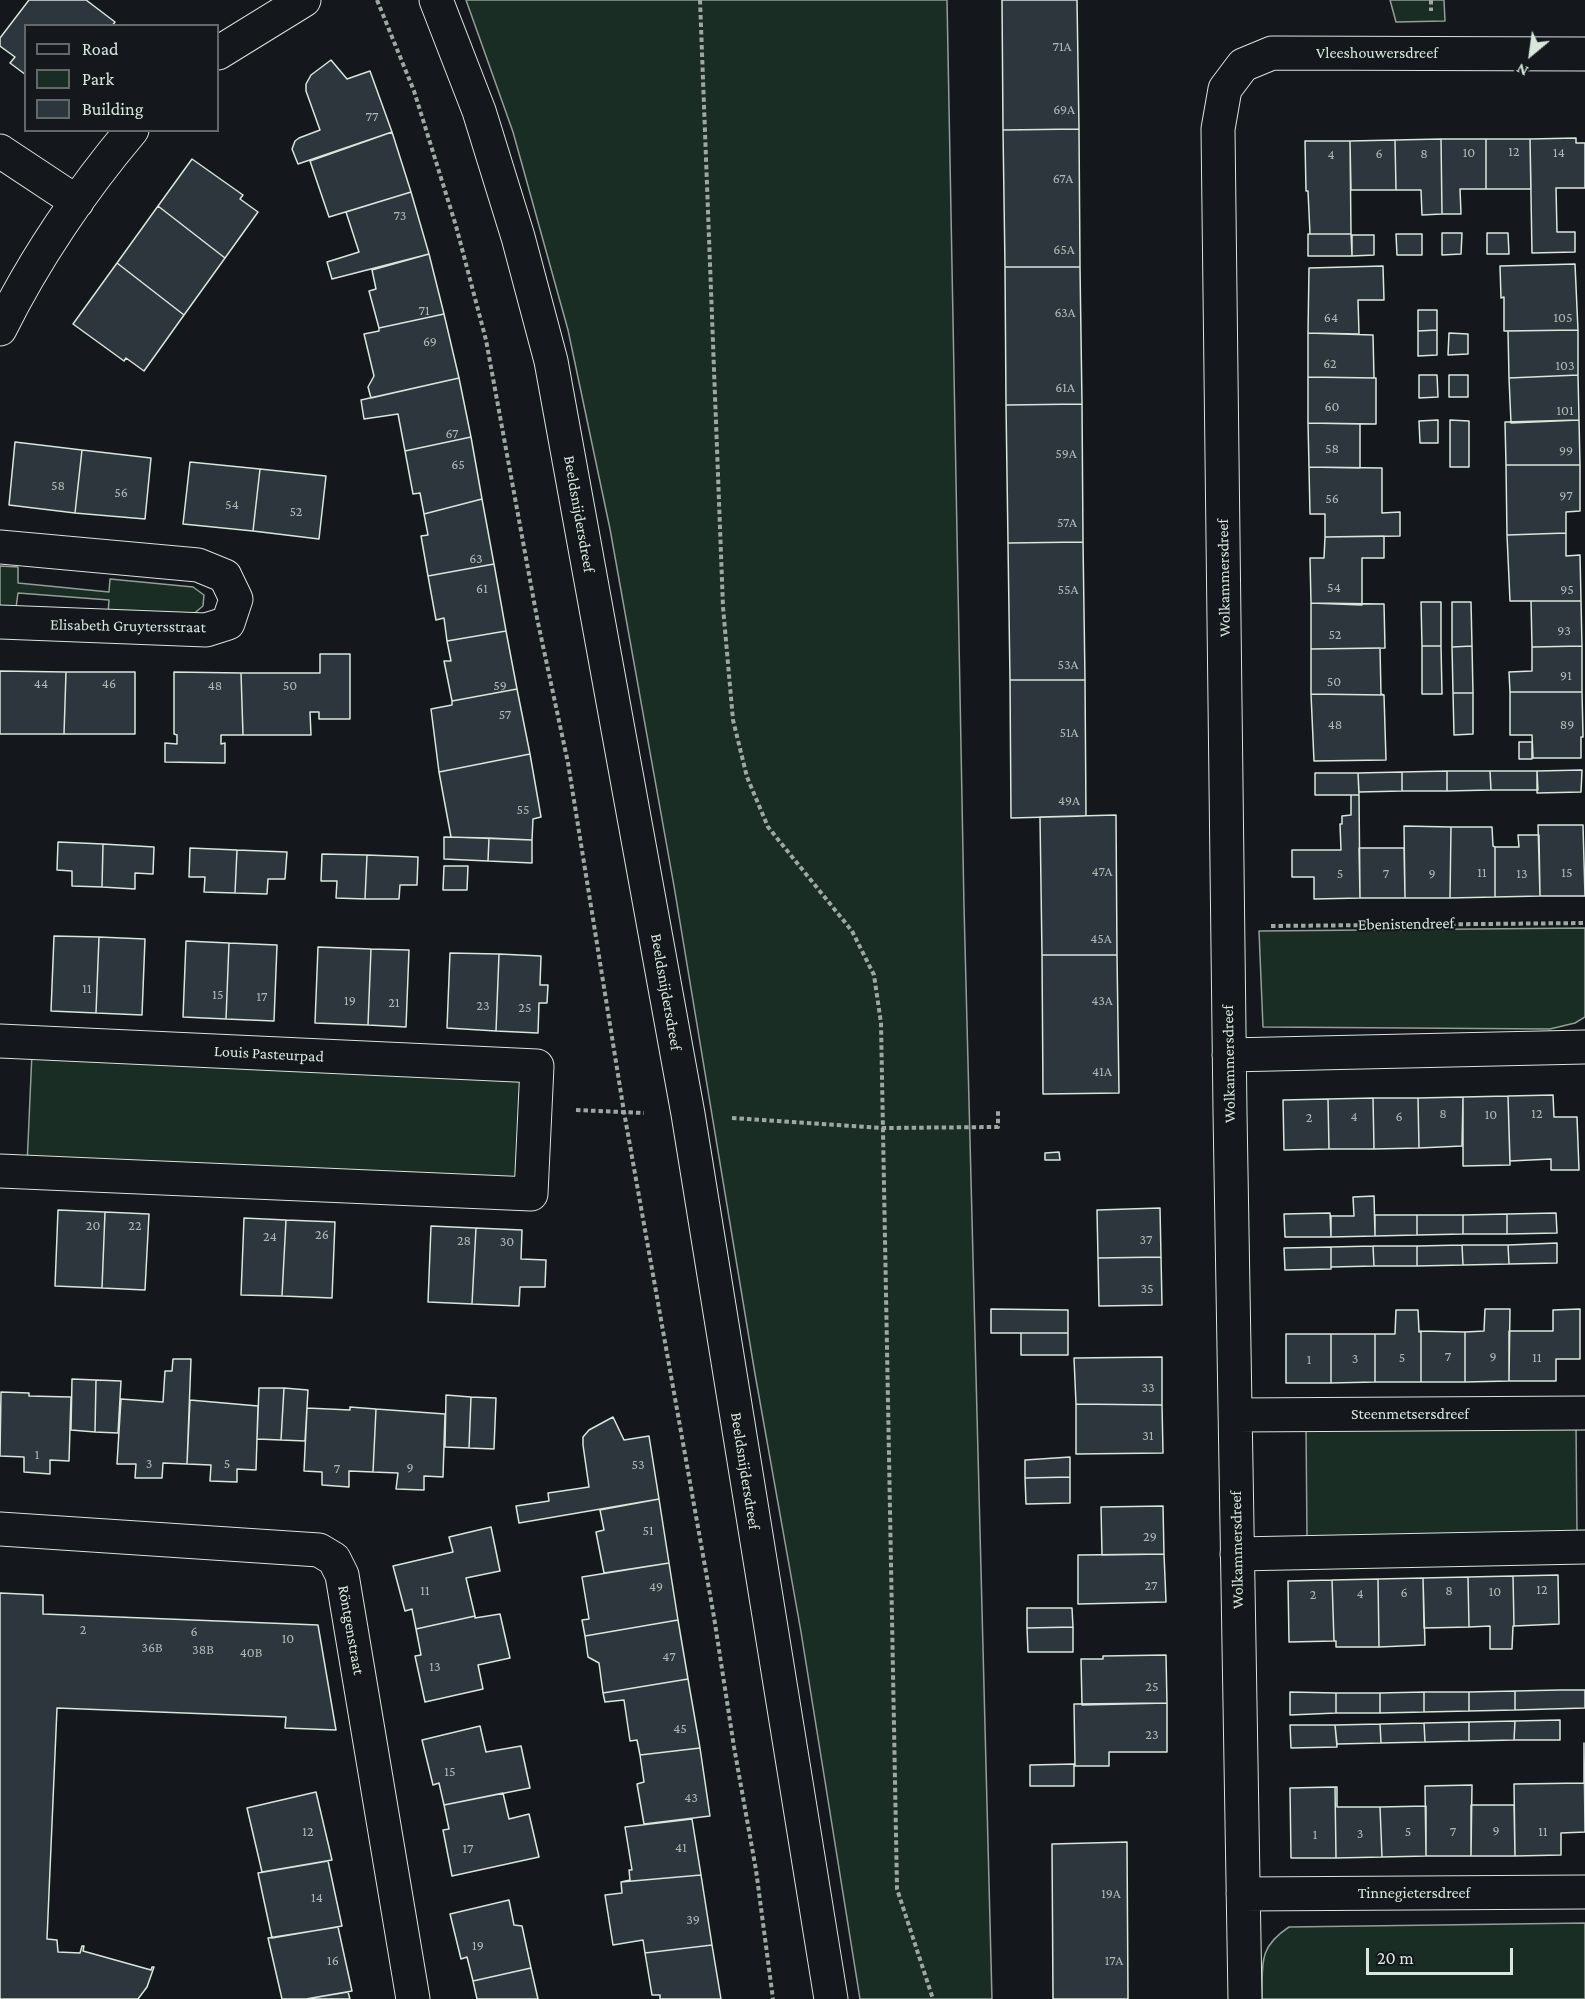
<!DOCTYPE html>
<meta charset="utf-8">
<style>
body{margin:0}
#map{position:relative;width:1585px;height:1999px;overflow:hidden;background:#14181c;font-family:"Crimson Pro",serif}
canvas{display:block}
.legend{position:absolute;left:24px;top:24px;width:195px;height:108px;box-sizing:border-box;background:#14181c;border:2px solid #626a69;margin:0;padding:8px 10px;list-style:none;font-size:18px;color:#d8e6dc}
.legend li{display:flex;align-items:center;gap:12px;height:30px}
.legend b{width:30px;border:2px solid #626a69}
.north{position:absolute;left:1501px;top:24px;width:60px;height:60px;-webkit-text-stroke:4px #14181c;paint-order:stroke;rotate:209deg;font-size:16px;font-weight:700;line-height:24px;text-align:center;color:#d8e6dc}
.north::after{content:'';display:block;margin:auto;width:21px;height:27px;background:#d8e6dc;clip-path:polygon(50% 0,100% 100%,50% 72%,0 100%)}
.scale{position:absolute;left:1366px;top:1948px;width:147px;height:27px;box-sizing:border-box;border:3px solid #d8e6dc;border-top:0;padding-left:8px;font-size:18px;line-height:21px;white-space:nowrap;color:#d8e6dc;-webkit-text-stroke:4px #14181c;paint-order:stroke}
</style>
<div id="map">
<canvas width="1585" height="1999"></canvas>
<ul class="legend">
<li><b style="height:8px;background:#14181c"></b>Road</li>
<li><b style="height:16px;background:#1a2d24"></b>Park</li>
<li><b style="height:16px;background:#2c363c"></b>Building</li>
</ul>
<div class="north">N</div>
<div class="scale">20 m</div>
</div>
<script>
const ctx = document.querySelector('canvas').getContext('2d');
ctx.lineJoin = 'round';
function paint(path, color) { ctx.fillStyle = color; ctx.fill(path, 'evenodd'); }
function stroke(path, color, width, dash) { ctx.strokeStyle = color; ctx.lineWidth = width; ctx.lineCap = dash ? 'butt' : 'round'; ctx.setLineDash(dash || []); ctx.stroke(path); }
function label(font, color, halo, rows, align = 'center') {
  ctx.font = font + ' "Crimson Pro",serif'; ctx.lineWidth = 4.5; ctx.setLineDash([]); ctx.textBaseline = 'middle'; ctx.strokeStyle = halo; ctx.fillStyle = color; for (const [text, x, y, turn = 0] of rows) {
    ctx.save(); ctx.translate(x, y); ctx.rotate((+turn || 0) * Math.PI / 180); ctx.textAlign = isNaN(turn) ? turn : align; if (halo) ctx.strokeText(text, 0, 0); ctx.fillText(text, 0, 0); ctx.restore();
  }
}
const green = new Path2D(`
 M466,0h481l17,906 28,1093h-132l-59,-367 -46,-258 -81,-488 -64,-357 -42,-199 -55,-198z
 M1390,0h54l1,21 -49,1z
 M0,566l18,1v16l91,9 1,-13 83,8 11,8 -1,11 -12,10 -83,-3 1,-13 -91,-7 -3,22 -15,-1z
 M1585,928v89l-10,6 -25,6 -287,-2 -4,-96z
 M32,1053l499,22 -8,110 -496,-20z
 M1576,1424l1,111 -270,2 -1,-111z
 M1585,1923v76h-323c1,-34 -5,-51 27,-72z`);
const building = new Path2D(`
 M29,0h57l29,22 -3,4h-86v49l-16,-12 5,-6 -15,-11v-8z
 M1002,0h75l2,129 -76,1z
 M331,60l16,19 23,-8 22,61 -94,32 -6,-15 3,-8 4,-3 21,-8 -14,-39v-7l5,-9z
 M1079,129l1,138h-75l-2,-137z
 M392,132l19,60 -82,25 -19,-56z
 M1576,138v5h9v45h-29l1,44h18v20l-43,1 -2,-114z
 M1441,139l1,75 -20,1 -1,-25h-25l-1,-50z
 M1441,139h45v50h-26l1,25h-19z
 M1486,139h44l1,50h-45z
 M1395,140l1,50h-45l-1,-49z
 M1305,141h45l1,93h-41l-2,-43h-2z
 M192,159l51,36 -3,4 18,13 -33,46 -67,-52z
 M411,192l18,62 -97,25 -5,-17 32,-10 -13,-40z
 M158,206l67,52 -41,57 -67,-52z
 M1442,233h20l-1,21 -19,1z
 M1487,233h21l1,21h-22z
 M1308,234h43l1,22h-44z
 M1396,234h26v21h-25z
 M1352,235h22v20l-22,1z
 M429,254l15,60 -65,14 -10,-37 7,-2 -4,-19z
 M117,263l67,52 -40,56 -18,-13 -2,3 -51,-37z
 M1575,264l3,66 -74,1v-34l-3,1 -1,-32z
 M1383,266l1,34h-26l1,34 -51,-1 1,-65z
 M1005,267h75l2,137 -76,1z
 M1418,310h19v20l-19,1z
 M444,314l15,64 -88,20 -3,-11 6,-11 -10,-42 15,-3v-3z
 M1437,330v25l-19,1v-25z
 M1578,330v45l-69,3 -1,-47z
 M1308,333l65,2 1,43 -66,-1z
 M1449,333l19,1v20l-20,1z
 M1419,375h18l1,22 -19,1z
 M1449,375h19v22h-19z
 M1578,375l1,45 -68,3 -2,-45z
 M1308,377l68,1v46l-68,-1z
 M459,378l12,59 -66,14 -7,-37 -34,5 -3,-19z
 M1082,404l1,138 -75,1 -2,-138z
 M1438,420v23h-18l-1,-22z
 M1450,420l19,1v46h-19z
 M1579,420l1,45h-74l-1,-43z
 M1308,423l52,1v44l-51,-1z
 M471,437l11,62 -58,15 -4,-21 -7,1 -8,-43z
 M15,442l67,8 -7,63 -66,-8z
 M82,450l69,8 -6,61 -70,-6z
 M190,462l70,7 -7,62 -70,-7z
 M1506,465h74v46l-14,1v21l-59,2z
 M1309,467l73,1v45l18,-1v24l-75,1v-23h-15z
 M260,469l66,7 -7,63 -66,-8z
 M482,499l12,65 -66,12 -7,-40 7,-1 -4,-21z
 M1566,533v23l14,-1 1,46h-71l-3,-66z
 M1384,536v22h-22v47l-51,-2 -1,-45h14l1,-21z
 M1083,542l2,138h-75l-2,-137z
 M494,564l12,67 -59,10 -3,-23 -8,2 -8,-44z
 M1531,601h50l1,45 -50,1z
 M1421,602h20v44h-19z
 M1452,602h19l1,44 -20,1z
 M1311,603l73,1 1,44 -74,1z
 M506,631l11,58 -65,12 -8,-40h7l-4,-20z
 M1422,646h19l1,48h-20z
 M1472,646l1,47h-20l-1,-46z
 M1582,646v46h-72l-1,-20 23,-1v-24z
 M1380,648l1,46 3,1 -73,-1v-45z
 M320,654h30v65h-31v-7h-9l1,23h-68l-2,-62h79z
 M0,671l66,1 -2,62h-64z
 M66,672h69v62h-71z
 M174,672l67,1 2,62h-22v9l4,-1v20l-60,-1v-19l12,1v-9l-3,-1z
 M1010,680h75l1,136 -75,2z
 M517,689l13,65 -91,18 -8,-63 21,-4v-4z
 M1510,692h72l1,45h-2v21h-48l-1,-23h-22z
 M1453,693h20v41l-19,1z
 M1311,694l73,1 2,65 -72,1z
 M1519,742h13v17h-13z
 M530,754l11,63 -8,2 -1,21 -81,-3 -12,-65z
 M1582,770l-1,22 -44,1v-22z
 M1447,771v20h-45v-19z
 M1447,771h43l1,19 -44,1z
 M1490,771h47l1,19h-47z
 M1402,772v19l-43,1 -1,-19z
 M1315,773h43l1,22h-44z
 M1351,795h8l1,103 -46,1v-22h-22v-27h49l-1,-26h2v-8l9,-1z
 M1116,815l1,140h-75l-2,-138z
 M1538,825h45l2,71h-45z
 M1404,826l47,1 -1,71h-45z
 M1451,827h41l1,19 2,1v50l-45,1z
 M1518,835h21l1,61 -45,1v-50h24z
 M444,837l45,1 -1,23 -44,-2z
 M489,838l43,2v23l-44,-2z
 M58,842l45,2 -1,43 -30,-1v-15l-15,-1z
 M103,844l51,3 -1,27 -18,-1v16l-33,-2z
 M190,848l47,2 -2,43 -31,-1 1,-15h-16z
 M1359,848h45l1,50h-45z
 M237,850l50,2 -2,27h-17l-1,15 -32,-1z
 M322,854l45,1 -2,44 -29,-1 1,-17h-16z
 M367,855l51,2 -1,28h-17l-1,14h-34z
 M444,866h24l-1,24h-24z
 M54,936l45,1 -3,76 -45,-2z
 M99,937l46,2 -3,76 -46,-2z
 M186,941l43,2 -3,76 -43,-2z
 M229,943l48,2 -3,76 -48,-2z
 M318,947l53,2 -3,76 -53,-2z
 M371,949l38,1 -3,77 -38,-2z
 M450,953l49,1 -3,77 -49,-3z
 M499,954l42,2 -1,29h8l-1,18h-8l-1,30 -42,-2z
 M1042,955h75l2,138 -76,1z
 M1553,1095l1,22h23l2,53h-28v-11l-41,2 -2,-65z
 M1508,1096l2,69 -47,1v-69z
 M1463,1097l-1,49 -43,2 -1,-50z
 M1373,1098l1,51h-45l-1,-50z
 M1373,1098h45l1,50 -45,1z
 M1328,1099l1,50 -45,1 -1,-50z
 M1059,1152l1,8h-15v-7z
 M1374,1196l1,40 -44,1v-21h23l-1,-19z
 M1160,1208l1,49 -63,1 -1,-48z
 M58,1210l47,2 -3,76 -47,-2z
 M105,1212l44,2 -4,76 -43,-2z
 M1330,1213l1,24h-46l-1,-23z
 M1556,1213l1,20 -50,1v-20z
 M1507,1214v20h-44v-19z
 M1375,1215h42v20l-42,1z
 M1417,1215h46v19l-46,1z
 M244,1218l42,2 -4,76 -41,-1z
 M286,1220l49,2 -3,76 -50,-2z
 M431,1226l45,2 -4,76 -44,-2z
 M476,1228l46,2 -1,29 25,1 -1,27h-25l-1,19 -47,-2z
 M1557,1243v20l-48,1 -1,-19z
 M1462,1245l1,20 -46,1v-20z
 M1462,1245h46l1,19 -46,1z
 M1373,1246l1,20 -43,1v-20z
 M1373,1246h44v20h-43z
 M1331,1247v22l-46,1 -1,-22z
 M1161,1257l1,48 -63,1 -1,-48z
 M991,1309l77,1v23h-77z
 M1485,1309h25l-1,72 -44,1v-50l19,-1z
 M1580,1309v50h-24v22h-47v-50h44v-21z
 M1396,1310h22l1,22 2,-1v51h-46v-48h20z
 M1421,1331l44,1v50h-44z
 M1021,1333h47v22h-47z
 M1286,1334h45v49h-45z
 M1331,1334h44v48l-44,1z
 M1162,1357v48l-86,-1 -2,-46z
 M173,1359h18l-4,105 -24,-1 -1,15h-27l1,-14h-19l4,-65 42,3 2,-31h7z
 M72,1379l24,1 -1,52 -24,-2z
 M96,1380l25,1 -3,52 -23,-1z
 M259,1388h25l-3,52 -24,-1z
 M284,1388l24,2 -3,51 -24,-1z
 M1,1392l28,1v3l42,1 -2,64 -19,-1v14l-26,-2v-15l-24,-1z
 M446,1395l25,2 -2,51 -24,-1z
 M471,1397l25,1 -2,51 -25,-1z
 M190,1400l68,6 -2,64 -19,-1v13l-27,-1 1,-16 -24,-1z
 M1076,1404l86,1 1,48 -87,1z
 M350,1407l26,2 -3,63 -24,-1v16l-27,-2v-13l-18,-1 3,-63 43,2z
 M376,1409l69,5 -2,63 -19,-1v14l-28,-1 2,-16 -25,-1z
 M613,1417l11,23 25,-4 10,63 -140,24 -3,-17 33,-5 -1,-8 41,-6 -6,-42v-8l6,-7z
 M1070,1457v20l-45,1v-18z
 M1070,1477v26l-44,1 -1,-26z
 M659,1499l10,64 -65,10 -8,-41 8,-2 -4,-20z
 M1163,1506l1,48 -62,1 -1,-48z
 M491,1527l9,44 -34,7 9,38 -59,13 -4,-20 -7,2 -12,-45 60,-14 -4,-15z
 M1164,1554l2,48 -88,2v-49z
 M669,1563l9,57 -93,16 -3,-16 7,-1 -7,-42z
 M1558,1575l1,49 -45,2 -1,-50z
 M1513,1576l1,50h-1l-1,23h-22v-23l-21,1 -1,-50z
 M1468,1577l1,50 -45,1 -1,-50z
 M1423,1578l2,67 -46,2 -1,-68z
 M1378,1579l1,68h-43v-6h-2l-2,-61z
 M1332,1580l2,61 -45,1 -1,-61z
 M0,1593l43,2v19l275,11 18,105 -51,-2 1,-11 -229,-9 -10,231 10,1 1,12 22,1 2,-7h2l-1,5 68,19 1,-3h2l-7,20 -9,12h-138z
 M1027,1608h45l1,19 -46,1z
 M500,1614l10,44 -32,7 5,24 -58,13 -10,-46 6,-1 -5,-26 59,-13v2z
 M678,1620l10,59 -85,14 -4,-30 -11,-6 -3,-21z
 M1073,1627v25h-45l-1,-24z
 M1166,1655l1,48 -85,2 -1,-46h22v-3z
 M688,1679l12,69 -60,7 -3,-15 -7,1 -6,-41 -19,2 -2,-9z
 M1560,1690h25v18l-70,2v-19z
 M1515,1691v19l-46,1v-19z
 M1290,1692l46,1v20l-46,2z
 M1424,1692h45v19l-45,1z
 M1424,1692v20l-44,1v-20z
 M1336,1693h44v20h-44z
 M1167,1703v49h-58v14h-34l-1,-62z
 M1560,1720v20h-46l1,-19z
 M1515,1721l-1,19 -45,1v-19z
 M1469,1722v19l-44,1 -1,-19z
 M1424,1723l1,19 -44,1 -1,-19z
 M1380,1724l1,19 -44,1 -2,-19z
 M1290,1725h45l2,22 -46,1z
 M480,1726l6,26 35,-6 9,42 -86,17 -5,-22 -6,2 -11,-45z
 M1584,1743l1,89 -24,1v22l-46,1 -1,-72 70,-1z
 M700,1748l10,68 -66,8 -7,-40 7,-2 -4,-27z
 M1074,1764v22h-44v-21z
 M1472,1785l-1,71h-45l-1,-70z
 M1335,1787l1,71h-45l-1,-70z
 M1335,1787h2v20h43l2,50 -46,1z
 M316,1792l16,68 -70,12 -15,-64z
 M503,1793l6,26 20,-5 10,43 -87,19 -9,-46 6,-1 -5,-24z
 M1471,1805h43l1,51h-44z
 M1426,1806v50l-44,1 -2,-50z
 M692,1819l9,56 -80,7 9,-2 -1,-10h3l-7,-43z
 M1127,1842l1,157h-75l-1,-155z
 M328,1861l14,65 -70,12 -14,-65z
 M701,1875l11,70 -67,8 -2,-13 -30,5 -8,-50 17,-2 -1,-11z
 M509,1900l5,25 8,1 9,42 -58,13 -6,-24 -6,2 -11,-45z
 M338,1927l14,64 -46,8h-24l-14,-61z
 M712,1945l9,54h-61v-4h-8l-7,-42z
 M531,1968l7,31h-61l-4,-18z
 M348,1992l2,7h-44z`);
const path = new Path2D(`
 M377,0l37,91 42,135 30,114 51,278 31,145 56,349 90,505 20,130 22,123 17,129
 M700,0l23,607 10,113 14,57 21,50 84,104 22,44 7,48 16,866 36,110
 M1431,0v11
 M1271,926l314,-3
 M576,1110l68,3
 M732,1118l151,10 115,-1v-17`);
const street = new Path2D(`
 M436,0l43,111 39,126 33,124 137,753 143,885
 M218,53l86,-53
 M0,151l77,51
 M0,329c34,-69 82,-140 132,-199
 M0,547l198,18 27,11 11,23 -8,24 -22,7 -206,-8
 M0,1041l537,25 -6,128 -531,-23
 M1229,1055l356,-8
 M1235,1415l350,-2
 M0,1529l319,21 15,9 8,16 71,424
 M1237,1554l348,-7
 M1243,1894l342,-2
 M1245,1999l-15,-887 -12,-983 7,-40 18,-24 29,-12 313,1`);
const numberNames = [
 ["71A",1062,47],
 ["69A",1064,110],
 ["77",372,117],
 ["12",1514,152],
 ["10",1469,153],
 ["14",1559,153],
 ["6",1379,154],
 ["8",1424,154],
 ["4",1331,155],
 ["67A",1063,179],
 ["73",400,216],
 ["65A",1064,250],
 ["71",424,311],
 ["63A",1065,313],
 ["64",1331,318],
 ["105",1563,318],
 ["69",430,342],
 ["62",1330,364],
 ["103",1565,366],
 ["61A",1065,388],
 ["60",1332,407],
 ["101",1565,411],
 ["67",452,434],
 ["58",1332,449],
 ["99",1566,451],
 ["59A",1066,454],
 ["65",458,465],
 ["58",58,486],
 ["56",121,493],
 ["97",1566,496],
 ["56",1332,499],
 ["54",232,505],
 ["52",296,512],
 ["57A",1067,523],
 ["63",476,559],
 ["54",1334,588],
 ["61",482,589],
 ["55A",1068,590],
 ["95",1567,590],
 ["93",1564,631],
 ["52",1335,635],
 ["53A",1068,665],
 ["91",1566,676],
 ["50",1334,682],
 ["44",41,684],
 ["46",109,684],
 ["48",215,686],
 ["50",290,686],
 ["59",500,686],
 ["57",505,715],
 ["48",1335,725],
 ["89",1567,725],
 ["51A",1069,733],
 ["49A",1069,801],
 ["55",523,810],
 ["47A",1102,872],
 ["11",1482,873],
 ["15",1567,873],
 ["5",1340,874],
 ["7",1386,874],
 ["9",1432,874],
 ["13",1522,874],
 ["45A",1101,939],
 ["11",87,989],
 ["15",218,995],
 ["17",262,997],
 ["19",350,1001],
 ["43A",1102,1001],
 ["21",394,1003],
 ["23",483,1006],
 ["25",525,1008],
 ["41A",1102,1072],
 ["8",1443,1114],
 ["12",1537,1114],
 ["10",1491,1115],
 ["4",1354,1117],
 ["6",1399,1117],
 ["2",1309,1118],
 ["20",93,1226],
 ["22",135,1226],
 ["26",322,1235],
 ["24",270,1237],
 ["37",1146,1240],
 ["28",464,1241],
 ["30",507,1242],
 ["35",1147,1289],
 ["7",1448,1357],
 ["9",1493,1357],
 ["5",1402,1358],
 ["11",1537,1358],
 ["3",1355,1359],
 ["1",1309,1360],
 ["33",1148,1388],
 ["31",1148,1436],
 ["1",37,1455],
 ["3",149,1464],
 ["5",227,1464],
 ["53",638,1465],
 ["9",410,1468],
 ["7",337,1469],
 ["51",648,1531],
 ["29",1150,1537],
 ["27",1151,1586],
 ["49",656,1587],
 ["12",1542,1590],
 ["11",425,1591],
 ["8",1449,1591],
 ["10",1495,1592],
 ["6",1404,1593],
 ["4",1360,1594],
 ["2",1313,1595],
 ["2",83,1630],
 ["6",194,1632],
 ["10",288,1639],
 ["36B",152,1648],
 ["38B",203,1650],
 ["40B",251,1653],
 ["47",669,1657],
 ["13",435,1667],
 ["25",1152,1687],
 ["45",680,1729],
 ["23",1152,1735],
 ["15",450,1772],
 ["43",691,1798],
 ["9",1496,1831],
 ["12",308,1832],
 ["5",1408,1832],
 ["7",1453,1832],
 ["11",1543,1832],
 ["3",1360,1834],
 ["1",1315,1835],
 ["41",681,1848],
 ["17",468,1849],
 ["19A",1111,1894],
 ["14",317,1898],
 ["39",693,1920],
 ["19",478,1946],
 ["16",333,1961],
 ["17A",1114,1961]
];
const streetNames = [
 ["Vleeshouwersdreef",1377,53],
 ["Beeldsnijdersdreef",579,514,80],
 ["Wolkammersdreef",1224,578,-91],
 ["Elisabeth Gruytersstraat",128,626,1],
 ["Ebenistendreef",1406,924,-1],
 ["Beeldsnijdersdreef",666,992,80],
 ["Louis Pasteurpad",269,1054,3],
 ["Wolkammersdreef",1229,1064,-91],
 ["Steenmetsersdreef",1410,1414],
 ["Beeldsnijdersdreef",745,1471,81],
 ["Wolkammersdreef",1237,1550,-91],
 ["Röntgenstraat",351,1630,80],
 ["Tinnegietersdreef",1414,1893]
];
paint(green, '#1a2d24');
stroke(green, '#939e99', 1.5);
paint(building, '#2c363c');
stroke(building, '#d8e6dc', 1.5);
stroke(street, '#d8e6dc', 35);
stroke(path, '#9da8a2', 4, [4.5, 3]);
stroke(street, '#14181c', 33);
label('14px', '#adbab4', null, numberNames);
label('16px', '#d8e6dc', '#14181c', streetNames);
</script>
